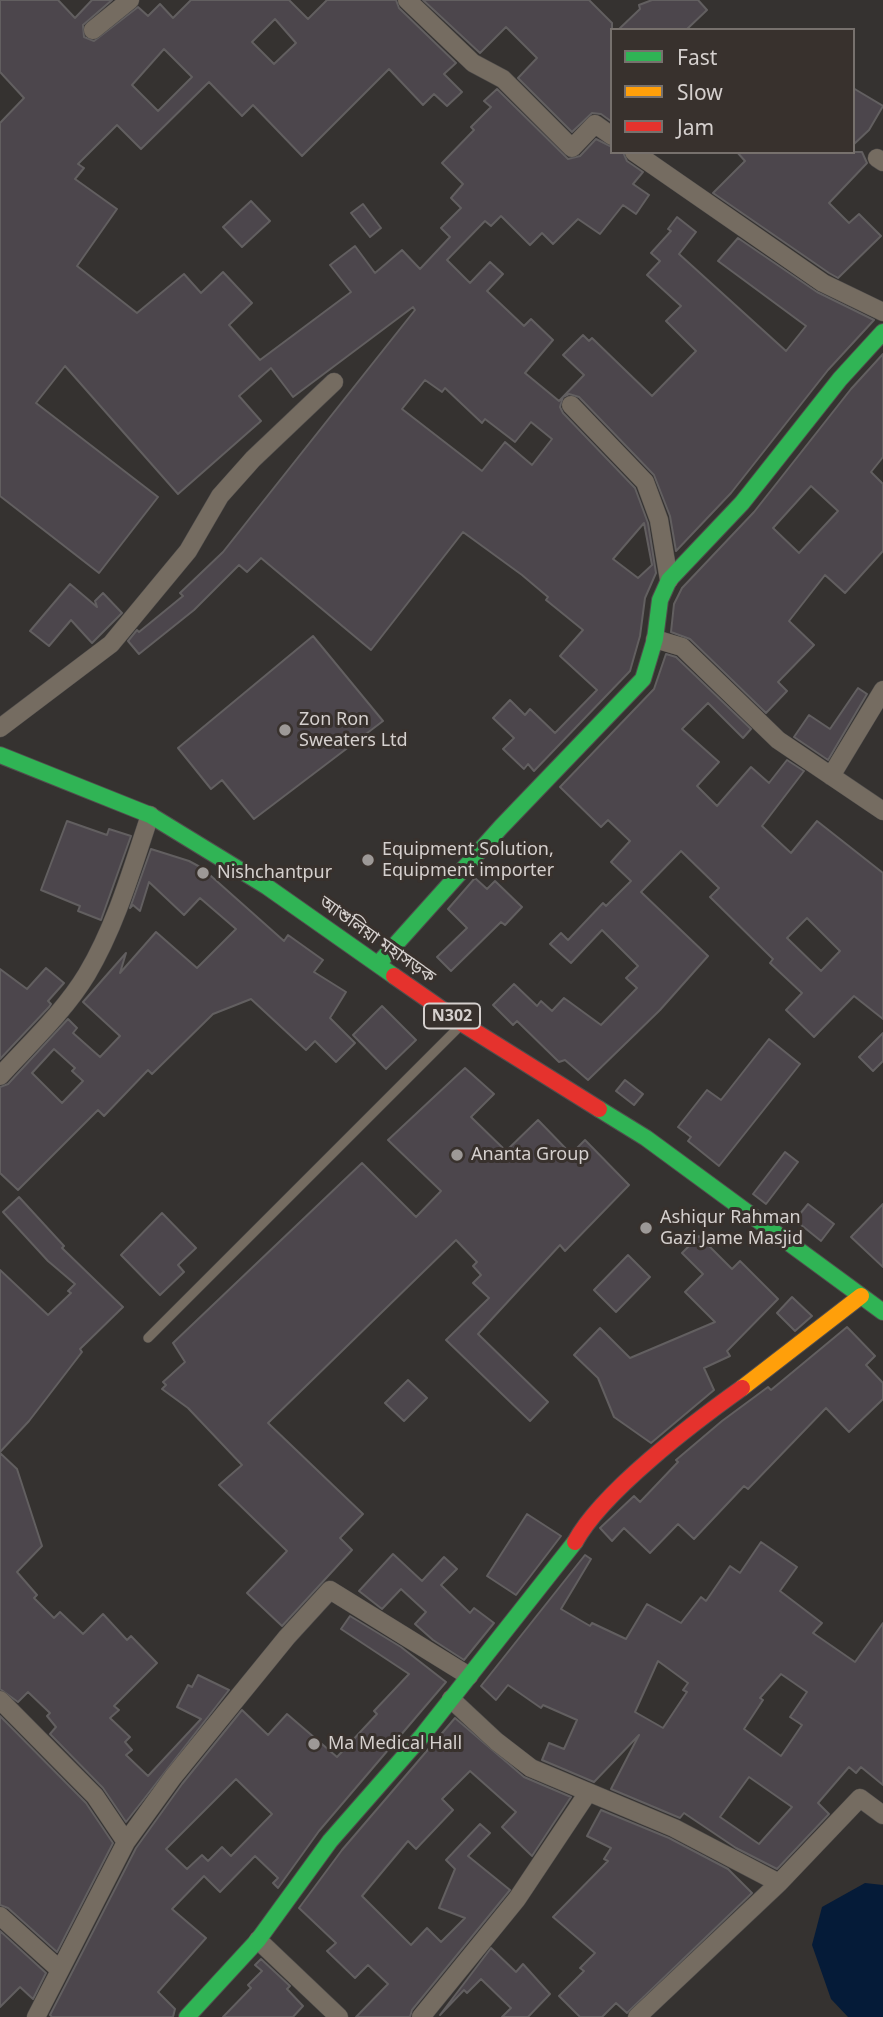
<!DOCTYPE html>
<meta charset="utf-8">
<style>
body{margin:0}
#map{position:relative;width:883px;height:2017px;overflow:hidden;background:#353230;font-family:"Noto Sans",sans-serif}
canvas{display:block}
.legend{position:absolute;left:610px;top:28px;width:245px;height:126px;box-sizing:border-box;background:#38312d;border:2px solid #77716d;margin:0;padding:9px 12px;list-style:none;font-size:21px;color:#d5d0ce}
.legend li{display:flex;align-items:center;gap:14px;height:35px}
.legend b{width:35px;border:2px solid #77716d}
</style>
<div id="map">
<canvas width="883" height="2017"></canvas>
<ul class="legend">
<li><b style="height:9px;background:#30b455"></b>Fast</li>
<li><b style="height:9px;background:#ff9f0a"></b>Slow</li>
<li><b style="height:9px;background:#e5322d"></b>Jam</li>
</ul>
</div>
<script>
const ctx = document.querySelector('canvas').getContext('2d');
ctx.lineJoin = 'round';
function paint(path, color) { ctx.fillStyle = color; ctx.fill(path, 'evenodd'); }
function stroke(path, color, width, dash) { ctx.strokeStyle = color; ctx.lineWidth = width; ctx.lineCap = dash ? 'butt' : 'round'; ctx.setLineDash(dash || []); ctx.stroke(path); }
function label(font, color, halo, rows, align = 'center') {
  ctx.font = font + ' "Noto Sans","Noto Sans Bengali",sans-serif'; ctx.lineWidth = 6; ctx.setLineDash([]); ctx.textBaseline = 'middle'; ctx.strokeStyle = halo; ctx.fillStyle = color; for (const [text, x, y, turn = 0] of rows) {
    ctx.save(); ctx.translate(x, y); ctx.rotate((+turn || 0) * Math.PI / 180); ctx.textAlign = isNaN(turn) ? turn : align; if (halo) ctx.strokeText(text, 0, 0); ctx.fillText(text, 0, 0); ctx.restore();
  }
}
const water = new Path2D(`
 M865,1883l18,2v132h-35l-17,-18 -19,-54 10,-38z`);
const building = new Path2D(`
 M0,0h58l17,18 17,-18h20l-29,25 1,12 10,4 44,-34 10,9 12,-12 13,14 18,-18h98l19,19 19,-19h69l3,8 57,55 -12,11 18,18 -15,14 -13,-12 -11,11 -34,-36 -87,87 -49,-51 -11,11 -33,-34 -68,67 -24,-24 -39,39 6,4 -9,11 42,30 -40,57 60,47 47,-39 17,19 22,-21 29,31 -23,22 31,35 91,-68 -21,-27 25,-19 20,27 27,-23 18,19 30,-32 -9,-9 20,-20 -10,-10 12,-14 -21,-21 32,-33 -3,-3 20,-20 -7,-6 13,-12 71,70 12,-3 16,-17 16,8v5h11l4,9 16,11 -10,12 16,11 -13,19 -13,-9 -23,29 -22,-15 -25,25 -11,-11 -12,12 -29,-29 -10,10 -6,-5 -38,39 23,23 20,-21 13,12 -16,17 37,35 7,-7 22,21 -28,33 34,28 25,-26 -21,-20 20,-20 6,6 3,-3 60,58 44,-45 -30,-30 15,-15 -34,-31 13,-14 -9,-8 20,-22 -3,-2 9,-12 19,15 -17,22 107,97 20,-25 -88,-65 20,-23 79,54 57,28 -46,50 -97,123 -55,58 -6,-35 -16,-41 -75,-78 -10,-3 -6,3 -3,10 3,6 72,75 13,35 8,50 -11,25 -5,38 -10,35 -96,100 -6,-7 -4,5 -21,-20 11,-11 -21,-20 17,-18 15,15 5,-6 25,24 42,-43 -37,-34 23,-26 -37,-30 2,-3 -26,-22 -59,-43 -92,118 -110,-92 -14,14 -8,-7 -45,45 -55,44 -11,-13 9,-11 2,2 44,-36 -3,-3 43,-41 192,-242 -2,-3 -120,90 -22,-29 -32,28 22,25 -83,73 -113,-128 -29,37 122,94 -59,76 -99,-77v-373l24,-25 -24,-26zM275,19l21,24 -22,21 -22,-22zM164,49l28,28 -34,34 -26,-26zM425,380l17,12 3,-4 37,35 3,-4 30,23 16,-20 21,17 -20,26 -27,-23 -23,29 -80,-62zM644,523l8,42 -14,13 -25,-19z
 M423,0h166l23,23v99l-11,-8 -9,-1 -20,19 -54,-54 19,-20 -31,-31 -26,26z
 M652,0h46l9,10 -21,20h-68l22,-21 -1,-4z
 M853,88l30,18 -14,24 -16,15z
 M737,152h125l5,11 -38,40 20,20 10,-9 22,22 -43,42 -9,-5 -116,-80 32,-32z
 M251,201l19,20 -28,26 -19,-20z
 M363,204l18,24 -11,9 -19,-24z
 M883,354v103l-12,15 12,12v67l-38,42 -20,-18 -36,46 25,24 -36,37 9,9 -21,22 -76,-74 -19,-7 3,-28 8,-16 72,-76 97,-123zM811,486l27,25 -39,42 -26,-25z
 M70,584l27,23 -2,-6 8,-8 19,20 -30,30 -21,-23 -22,26 -19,-15z
 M313,636l70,85 -129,98 -32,-39 -11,9 -33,-41z
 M666,654l10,3 75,72 -8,9 -35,-35 -26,26 37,33 -22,24 20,20 34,-39 18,16 18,-23 17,11 -42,55 29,27 26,-32 66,52v146l-29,-23 -40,41 -28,-27 16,-17 -32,-30 3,-4 -63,-62 9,-9 -38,-37 -40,41 67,64 -48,54 -72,70 -23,-20 -6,2 -42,-41 -4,4 -20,-20 21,-21 23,22 4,-5 11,10 12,-13 37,27 36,-37 -11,-10 12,-12 -36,-36 -31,33 -21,-19 11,-11 7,7 35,-37 3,3 25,-25 -20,-19 19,-21 -22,-21 -7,7 -41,-40 94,-98zM807,918l33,33 -19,20 -34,-33z
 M858,688l9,6 -39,66 -34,-23 15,-22 21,14z
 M67,821l40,14 2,-6 22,7 -30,84 -23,-9 2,-5 -39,-16z
 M151,849l38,12 13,7 82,73 4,-6 35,25 -9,12 32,20 -16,26 25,25 -19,19 -21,-21 -9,9 -55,-51 -38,15 -61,60 -4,-4 -44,46 -6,-6 -80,80 -18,-17v-86l8,-3 60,-65 9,9 -4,5 27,24 20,-21 -37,-34 43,-49 -6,20 36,-41 41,36 39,-39 -36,-31 -16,17 -35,-33 -9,29 -7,-6 -3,3zM54,1049l21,19 -3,3 11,10 -21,22 -30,-30z
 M475,878l12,11 8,-8 27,26 -17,18 -4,-3 -50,49 -14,-14 30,-29 -19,-19z
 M46,968l18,15 -16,18 3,3 -2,3 -49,52v-90l27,20z
 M382,1006l34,34 -30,29 -33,-34z
 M883,1033v28l-10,10 -14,-14z
 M769,1039l31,25 -81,102 -31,-25 3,-4 -13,-10 29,-37 14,10z
 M465,1068l29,26 -23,23 35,34 32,-31 33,34 14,-14 44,45 -64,66 -5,-6 -82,89 70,68 -18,19 -84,-81 43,-42 -16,-15 8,-8 -8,-9 4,-4 -21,-22 -188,183 95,91 -23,24 12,12 -70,76 -35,-33 40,-42 -68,-66 23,-20 -54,-57 -26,-19 4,-4 -3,-3 22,-20 -12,-19 189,-180 54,54 25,-26 -53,-51z
 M625,1080l18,14 -9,11 -18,-14z
 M785,1152l13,10 -32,42 -13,-10z
 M19,1197l45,49 -2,2 61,59 -43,42 2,3 -53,69 -29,31v-182l48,45 23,-22 -3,-2 7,-7 -27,-23 -45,-49z
 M808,1204l26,20 -13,17 -26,-21z
 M883,1204v63l-32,-30z
 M162,1213l34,35 -18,17 6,7 -24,23 -39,-40z
 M699,1236l33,33 8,-8 38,38 -51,52 3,5 -26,12 10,22 -63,53 -37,-26 -16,-39 -24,-23 26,-27 30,30 85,-36 -30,-30 18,-18 -21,-21z
 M628,1255l22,22 -34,35 -22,-22z
 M792,1297l20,19 -17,15 -18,-18z
 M847,1327l28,29 -9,9 17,18v16l-34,33 -23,-24 -78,81 -4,-3 -50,53 -16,-15 -28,29 -26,-25 -12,13 -12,-13 34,-32 6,6 38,-40 -2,-2 46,-39 46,-34 3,3z
 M408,1380l19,18 -23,23 -19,-18z
 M0,1453l17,16 25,77 -25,26 20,23 -3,3 20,20 6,-6 23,22 20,-20 24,26 4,-4 26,27 -43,43 5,4 -9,8 20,19 -5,5 7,8 -6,5 22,21 53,-57 -24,-12 11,-22 4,2 6,-12 31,15 -103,132 -23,-34 -53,-54 6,-7 -9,-11 3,-3 -22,-21 -10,10 -18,-13z
 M527,1514l34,22 -45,59 -29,-19z
 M761,1542l36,25 -17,24 42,32 -9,10 42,29 28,-39v162l-22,-18 -5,6 -7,-6 -31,36 11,11 -52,55 -41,-21 -52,-35 -4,5 -69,-29 28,-54 -45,47 -52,-22 7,-17 15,6 13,-29 -34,-15 -2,3 -33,-23 -12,15 -15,-14 104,-131 6,4 -30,50 29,17 2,-3 34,16 21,-35 34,19 20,-26 5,4 24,-35 10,7zM658,1661l30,22 -5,7 4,2 -24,36 -28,-16zM781,1674l26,18 -17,25 12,8 -21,31 -37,-27 19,-29 -3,-2zM749,1777l43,30 -33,37 -39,-27z
 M393,1554l29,27 22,-24 13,12 -16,16 29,28 4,-5 20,15 -30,37 -31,-20 -18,-16 11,-12 -25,-23 -19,20 -23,-18z
 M350,1616l51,31 45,35 -127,149 -41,57 -5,-5 5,-5 -23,-22 -35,36 -16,-16 -32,33 34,29 -48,54 17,17 -2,8h-121l-2,-2 86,-167 46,-64 60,-74 26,25 19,-21 50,43 40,-43 -3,-3 35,-37 -68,-45zM236,1779l36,35 -41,42 -9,-9 -14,14 -6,-6 -15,14 -21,-20z
 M0,1716l86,87 27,40 -56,109 -49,-44 -8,-3z
 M455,1718l69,59 47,20 -39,59 -30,-29 14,-15 -46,-41 -28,28 11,11 -37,39 -8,-8 -46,55 49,49 16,-17 14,14 24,-24 -26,-10 16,-39 -9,-9 34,-36 10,9 -22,23 42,34 -98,120 -2,7h-54l32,-33 -20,-19 -13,13 -28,-27 9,-8 -37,-35 43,-58z
 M601,1810l68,28 59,31 24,24 -125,120 -11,-10 -14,14h-22l-21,-21 25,-25 -4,-3 15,-15 -42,-36 55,-56 -4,-2 7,-11 -24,-12z
 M0,1931l46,42 -13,26 -13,-12 -20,20z
 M491,1948l25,24 7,-8 27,30 -22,23h-26l9,-9 -30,-29 -14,14 -3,-3 -24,25z
 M261,1959l29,27 -3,3 16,17 -10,11h-70l28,-29 -3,-3 14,-14 -7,-6z`);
const lane = new Path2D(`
 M148,1338l311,-311`);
const street = new Path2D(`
 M407,0l66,63 30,16 69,69 23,-24 17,12
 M93,30l37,-30
 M634,152l189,131 60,29
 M877,158l6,4
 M571,405l74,77 14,38 10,60
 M655,639l27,8 96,93 105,71
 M0,728l111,-84 77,-93 32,-55 33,-37 81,-77
 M831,776l52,-86
 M0,1076c30,-33 64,-64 87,-102 29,-49 45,-105 63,-159
 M451,1699l45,42 35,27 143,60 105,55 81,-85 23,17
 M0,1700l95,96 31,46
 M0,1916l60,54
 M258,1940l81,77
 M36,2017l90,-175 47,-65 114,-140 43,-47 139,86
 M421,2017l96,-118 70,-105
 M637,2017l142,-134`);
const fast = new Path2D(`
 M0,755l150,60 116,71 128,90
 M378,964l123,-137 142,-148 12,-40 5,-39 9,-20 73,-77 98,-124 43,-47
 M599,1109l47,29 237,174
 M187,2017l71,-77 72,-99 92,-105 153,-194`);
const slow = new Path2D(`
 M742,1388l119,-92`);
const jam = new Path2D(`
 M394,976l69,48 136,85
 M575,1542c27,-50 118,-119 167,-154`);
const markers = [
 [285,730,7,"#9d9997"],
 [368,860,7,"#9d9997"],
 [203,873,7,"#9d9997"],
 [457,1155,7,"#9d9997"],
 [646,1228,7,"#9d9997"],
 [314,1744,7,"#9d9997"]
];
const shields = [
 [452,1016,56]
];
const shieldNames = [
 ["N302",452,1016]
];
const poiNames = [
 ["Zon Ron",299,720],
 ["Sweaters Ltd",299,741],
 ["Equipment Solution,",382,850],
 ["Equipment importer",382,871],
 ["Nishchantpur",217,873],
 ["Ananta Group",471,1155],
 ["Ashiqur Rahman",660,1218],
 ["Gazi Jame Masjid",660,1239],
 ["Ma Medical Hall",328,1744]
];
const streetNames = [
 ["আশুলিয়া মহাসড়ক",377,940,35]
];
paint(water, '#051b38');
paint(building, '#4c464c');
stroke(building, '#625f60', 2);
stroke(lane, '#514e4d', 10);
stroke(street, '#514e4d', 19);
stroke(fast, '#514e4d', 18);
stroke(slow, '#514e4d', 18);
stroke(jam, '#514e4d', 18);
stroke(lane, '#756c61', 9);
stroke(street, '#756c61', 18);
stroke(fast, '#30b455', 16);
stroke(slow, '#ff9f0a', 16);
stroke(jam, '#e5322d', 16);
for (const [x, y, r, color] of markers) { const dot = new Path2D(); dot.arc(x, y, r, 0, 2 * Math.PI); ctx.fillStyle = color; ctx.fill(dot); stroke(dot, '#38312d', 2.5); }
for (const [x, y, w] of shields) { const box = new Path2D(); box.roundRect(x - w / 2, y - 12.5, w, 25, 5); ctx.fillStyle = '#38312d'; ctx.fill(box); stroke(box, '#d5d0ce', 2); }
label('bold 16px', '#d5d0ce', null, shieldNames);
label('18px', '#d5d0ce', '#38312d', poiNames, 'left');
label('18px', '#d5d0ce', '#38312d', streetNames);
</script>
